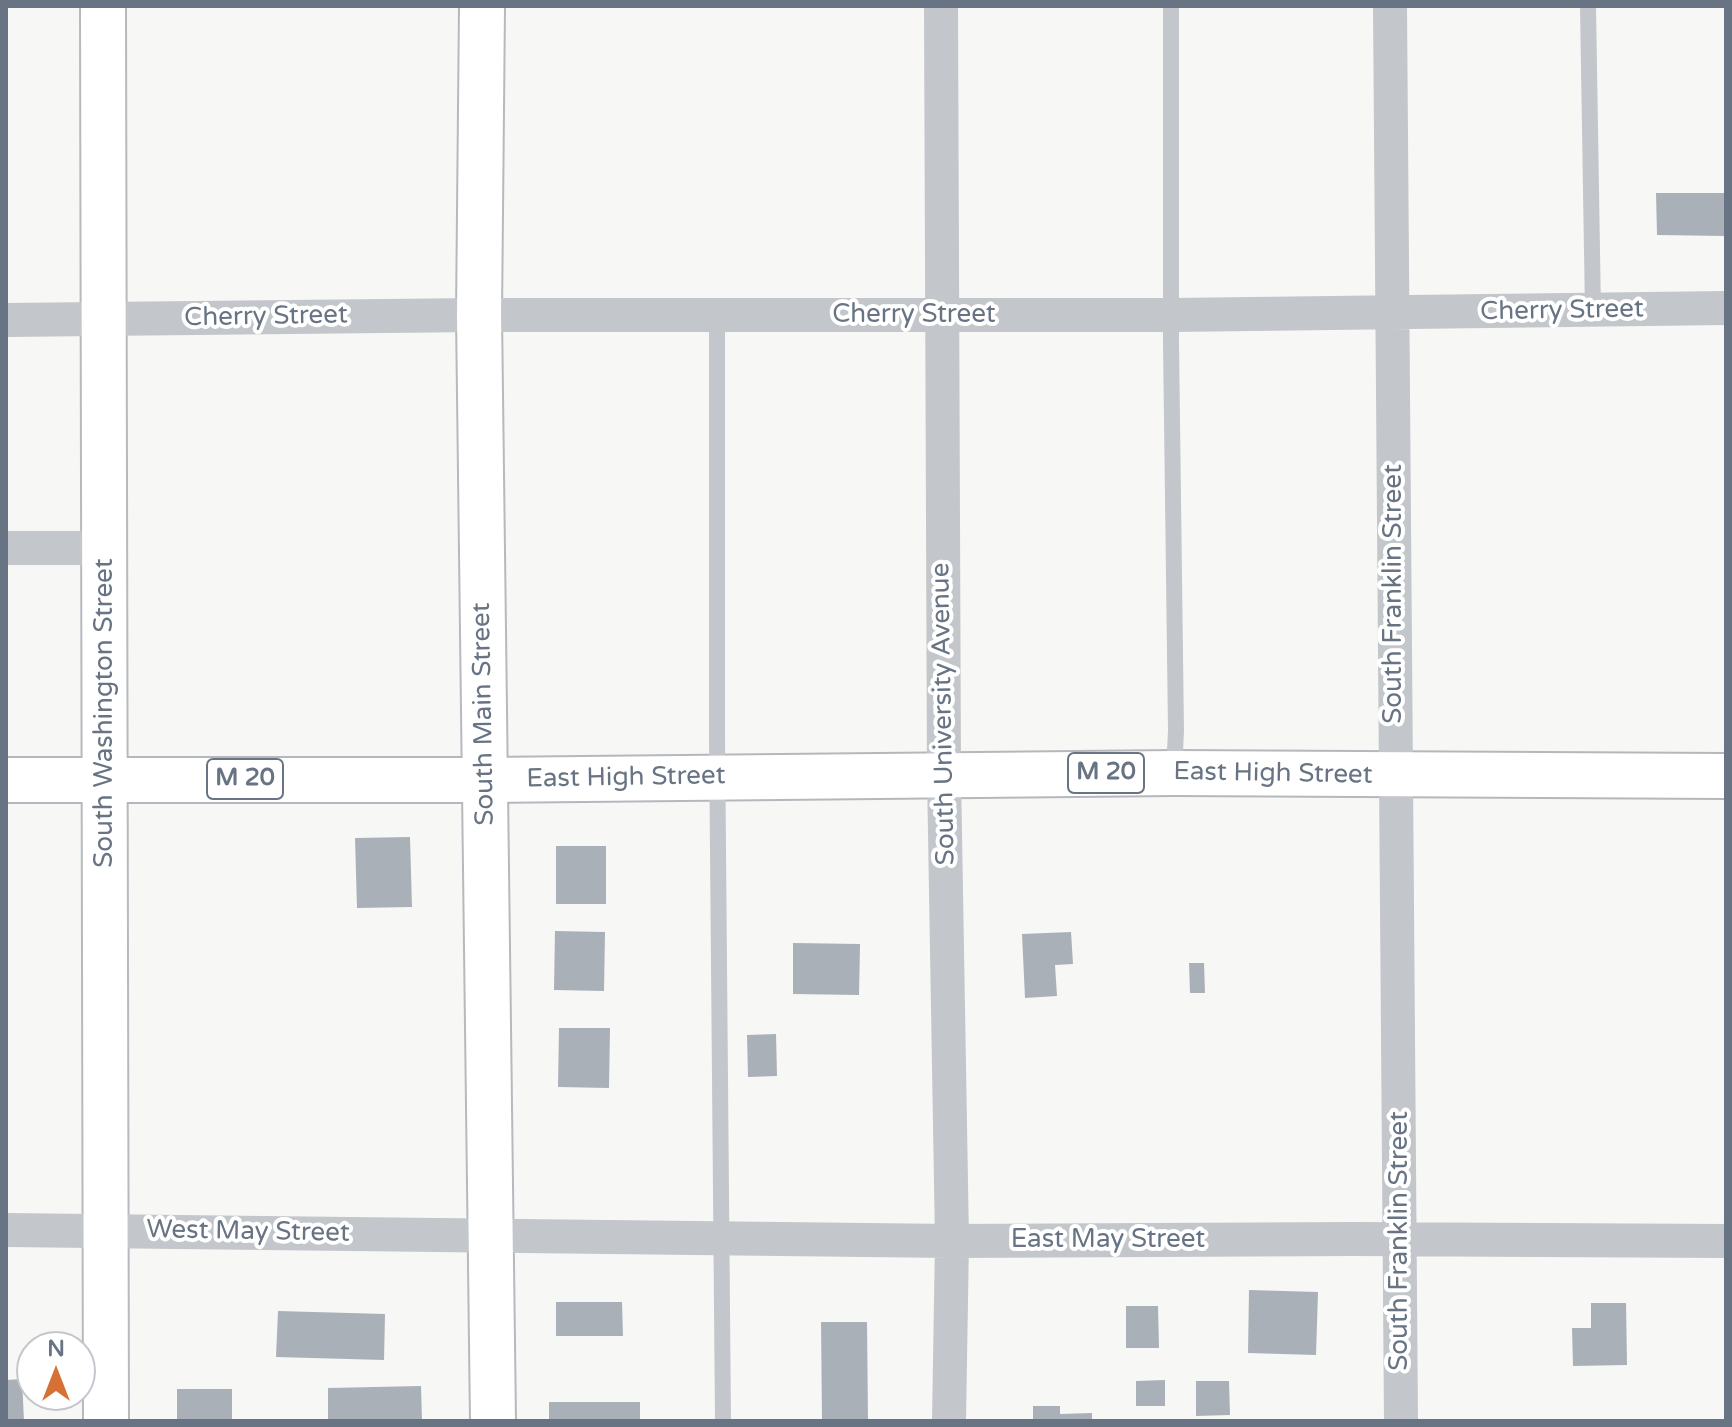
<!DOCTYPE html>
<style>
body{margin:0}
#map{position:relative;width:1732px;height:1427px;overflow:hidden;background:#f7f7f5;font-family:"Varela Round",sans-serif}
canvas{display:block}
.frame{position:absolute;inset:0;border:8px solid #687483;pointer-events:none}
.north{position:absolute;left:16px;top:1331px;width:80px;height:80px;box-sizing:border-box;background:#fff;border:2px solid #c3c7cd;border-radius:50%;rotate:0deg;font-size:22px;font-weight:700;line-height:32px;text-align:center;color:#687483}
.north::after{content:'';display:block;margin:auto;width:28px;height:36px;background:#d67035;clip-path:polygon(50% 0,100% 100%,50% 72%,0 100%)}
</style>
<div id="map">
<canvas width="1732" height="1427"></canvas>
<div class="frame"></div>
<div class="north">N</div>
</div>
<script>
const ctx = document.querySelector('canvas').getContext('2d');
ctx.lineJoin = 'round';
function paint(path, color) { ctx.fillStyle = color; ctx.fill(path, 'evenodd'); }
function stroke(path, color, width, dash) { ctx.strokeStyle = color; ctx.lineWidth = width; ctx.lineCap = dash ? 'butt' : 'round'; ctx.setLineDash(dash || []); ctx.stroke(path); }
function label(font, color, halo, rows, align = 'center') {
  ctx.font = font + ' "Varela Round",sans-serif'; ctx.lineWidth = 8; ctx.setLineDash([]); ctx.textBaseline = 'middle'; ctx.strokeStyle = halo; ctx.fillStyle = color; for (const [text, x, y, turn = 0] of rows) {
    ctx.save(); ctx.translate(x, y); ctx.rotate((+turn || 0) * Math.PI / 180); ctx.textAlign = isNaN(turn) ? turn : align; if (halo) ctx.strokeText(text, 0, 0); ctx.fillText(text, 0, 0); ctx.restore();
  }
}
const building = new Path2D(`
 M1656,193h70v43l-69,-1z
 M410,837l2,70 -55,1 -2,-70z
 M556,846h50v58h-50z
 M555,931l50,1 -1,59 -50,-1z
 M1071,932l2,32 -18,1 2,31 -32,2 -3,-64z
 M793,943l67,1 -1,51 -66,-1z
 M1189,963h15l1,30h-15z
 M559,1028h51l-1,60 -51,-1z
 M776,1034l1,42 -29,1 -1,-42z
 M1249,1290l69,2 -2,63 -68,-2z
 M556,1302h66l1,34h-67z
 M1591,1303h35l1,62 -54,1 -1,-38h19z
 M1126,1306h32l1,42h-33z
 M278,1311l107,3 -1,46 -108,-3z
 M821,1322h46l1,99h-46z
 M22,1379l2,42h-18v-41z
 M1165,1380v26h-29v-25z
 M1196,1381h33l1,34 -34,1z
 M421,1386l1,35h-94v-33z
 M177,1389h55v32h-55z
 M549,1402h91v19h-91z
 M1033,1406h27v8l32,-1v8h-59z`);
const lane = new Path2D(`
 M1171,6v336l5,389 -2,40
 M1588,6l5,306
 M717,315v420l6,686`);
const street = new Path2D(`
 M941,6l3,769 8,466 -3,180
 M1390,6l11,1415
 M6,320l473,-5h694l553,-7
 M6,548h98
 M6,1230l946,11 402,-2 372,2`);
const secondary = new Path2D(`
 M103,6l3,1415
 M482,6l-3,309 14,1106`);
const primary = new Path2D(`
 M6,780h479l689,-7 552,3`);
const shields = [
 [1106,773,76],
 [245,779,76]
];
const shieldNames = [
 ["M 20",1106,773],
 ["M 20",245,779]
];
const streetNames = [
 ["Cherry Street",1562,311,-1],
 ["Cherry Street",914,315],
 ["Cherry Street",266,317,-1],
 ["South Franklin Street",1394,594,-90],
 ["South Washington Street",105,713,-90],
 ["South Main Street",484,714,-91],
 ["South University Avenue",944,714,-91],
 ["East High Street",1273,774,1],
 ["East High Street",626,778,-1],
 ["West May Street",248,1232,1],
 ["East May Street",1108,1240],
 ["South Franklin Street",1400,1241,-90]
];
paint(building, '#aab0b7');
stroke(secondary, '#b6b9be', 48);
stroke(primary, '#b4b8bc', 48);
stroke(lane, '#c3c6ca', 16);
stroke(street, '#c3c6ca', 34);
stroke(secondary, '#fff', 44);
stroke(primary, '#fff', 44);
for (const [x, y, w] of shields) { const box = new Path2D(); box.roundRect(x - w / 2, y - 20, w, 40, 6); ctx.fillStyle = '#fff'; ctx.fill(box); stroke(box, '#687483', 2); }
label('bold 24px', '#687483', null, shieldNames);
label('26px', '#687483', '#fff', streetNames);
</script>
